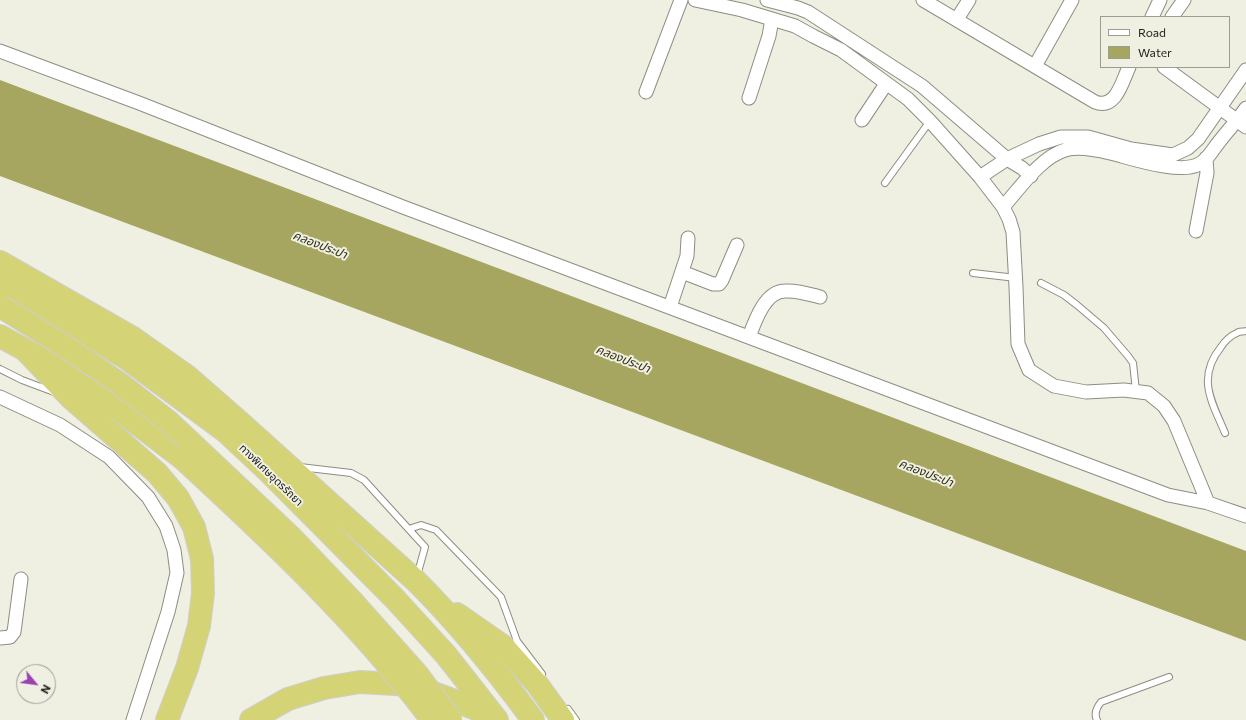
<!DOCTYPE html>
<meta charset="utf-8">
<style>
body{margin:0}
#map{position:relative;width:1246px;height:720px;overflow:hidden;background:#efefe2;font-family:Commissioner,sans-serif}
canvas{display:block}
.legend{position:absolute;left:1100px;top:16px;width:130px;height:52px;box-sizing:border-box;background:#efefe2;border:1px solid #9c9c92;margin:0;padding:5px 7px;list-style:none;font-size:12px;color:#1f1f1b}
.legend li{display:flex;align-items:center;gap:8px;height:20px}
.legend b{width:20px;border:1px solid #9c9c92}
.north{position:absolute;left:16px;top:664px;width:40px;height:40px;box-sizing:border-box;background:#efefe2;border:1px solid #9c9c92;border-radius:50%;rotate:119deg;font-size:11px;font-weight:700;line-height:16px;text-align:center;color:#1f1f1b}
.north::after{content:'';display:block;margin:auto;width:14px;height:18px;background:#9943b1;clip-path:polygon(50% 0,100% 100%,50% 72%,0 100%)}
</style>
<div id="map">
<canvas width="1246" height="720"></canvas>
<ul class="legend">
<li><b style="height:5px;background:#fff"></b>Road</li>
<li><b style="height:11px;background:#a6a661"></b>Water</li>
</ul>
<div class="north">N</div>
</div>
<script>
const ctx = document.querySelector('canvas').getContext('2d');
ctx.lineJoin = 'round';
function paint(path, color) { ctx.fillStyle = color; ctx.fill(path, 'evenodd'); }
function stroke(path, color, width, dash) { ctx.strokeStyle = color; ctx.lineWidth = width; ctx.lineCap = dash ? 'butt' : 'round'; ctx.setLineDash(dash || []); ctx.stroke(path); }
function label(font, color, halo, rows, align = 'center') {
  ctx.font = font + ' Commissioner,"Noto Sans Thai",sans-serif'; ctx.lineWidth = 4; ctx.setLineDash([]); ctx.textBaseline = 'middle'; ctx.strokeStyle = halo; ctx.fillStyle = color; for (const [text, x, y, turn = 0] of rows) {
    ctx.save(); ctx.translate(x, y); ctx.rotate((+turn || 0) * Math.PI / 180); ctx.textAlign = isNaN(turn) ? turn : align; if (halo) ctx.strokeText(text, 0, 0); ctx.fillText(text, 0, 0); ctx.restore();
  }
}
const water = new Path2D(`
 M0,80l1246,471v90l-1246,-465z`);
const lane = new Path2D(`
 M885,183l45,-62
 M973,273l43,5
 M1041,283l23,12 13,10 27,23 24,28 5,7 3,28
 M0,369l22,11 32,12
 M1225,433c-13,-31 -29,-55 -4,-86 3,-5 10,-12 16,-14 2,-2 6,-1 9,-2
 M300,467l51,6 13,7 61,67 -8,29
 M409,529l12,-4 15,5 65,67 16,44 25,33
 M568,709l8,11
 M1097,720c-3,-6 0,-13 4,-18l68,-25`);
const street = new Path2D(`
 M695,0l47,10 53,16 18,10 28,14 67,49 22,22 50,56 23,30 6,12 4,13 3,55 2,57 11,26 25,16 32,6 38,-2 24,3 16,13 10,15 34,82 38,13
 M767,0l31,8 10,4 114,74 85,73 15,9 9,8
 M923,0l172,102c21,8 27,-20 34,-35
 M1152,17l8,-17
 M1172,17l12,-17
 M957,19l12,-19
 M0,51l139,52 264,104 765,288 40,8
 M1035,66l37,-66
 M1164,67l82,60
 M646,92l35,-92
 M749,98l20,-62 3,-17
 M862,120l24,-36
 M980,177l27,-18 32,-15 22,-7h27l43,12 42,6 15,-7 10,-9 48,-69
 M1003,207c17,-19 38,-50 62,-57 13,-4 33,0 45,3 21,5 70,22 89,11 9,-4 14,-15 20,-22 9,-12 19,-22 27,-34
 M1196,231l11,-58 -1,-15
 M682,272l31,12h6l3,-4 15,-35
 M670,307l17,-51 1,-18
 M749,337c6,-16 16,-46 36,-46 12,-1 24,3 35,6
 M0,397l60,28 49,32 39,40 18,29 8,24 3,23 -9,39 -35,108
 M0,638l10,-1 4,-5 7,-53`);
const highway = new Path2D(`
 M0,262l133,76 54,38 56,49 173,156c43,43 81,90 117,139
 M0,284l126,74 99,73 44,41 126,127 51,56 51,65
 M0,336l69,38 38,27 75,57
 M26,351l45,47 86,75 21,25 16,29 8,32 1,34 -4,33 -12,42 -20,52
 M457,614l46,32 34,38 26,36
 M251,720l37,-21 36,-11 36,-6 52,3 62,23 19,10`);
const highwayBridge = new Path2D(`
 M0,306l69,43 54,37 46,36 123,116 60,63 65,73 34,46
 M182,458c89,82 177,165 250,262`);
const streetNames = [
 ["ทางพิเศษอุดรรัถยา",271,475,44]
];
const waterNames = [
 ["คลองประปา",320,245,21],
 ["คลองประปา",623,359,21],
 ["คลองประปา",926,473,21]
];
paint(water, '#a6a661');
stroke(lane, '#8d8e82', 8);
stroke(street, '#8d8e82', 15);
stroke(highway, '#cececd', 24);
stroke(lane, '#fff', 6);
stroke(street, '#fff', 13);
stroke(highway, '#d4d476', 22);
stroke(highwayBridge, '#cececd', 24, []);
stroke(highwayBridge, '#d4d476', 22);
label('11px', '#1f1f1b', '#efefe2', streetNames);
label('italic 12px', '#333213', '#efefe2', waterNames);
</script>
